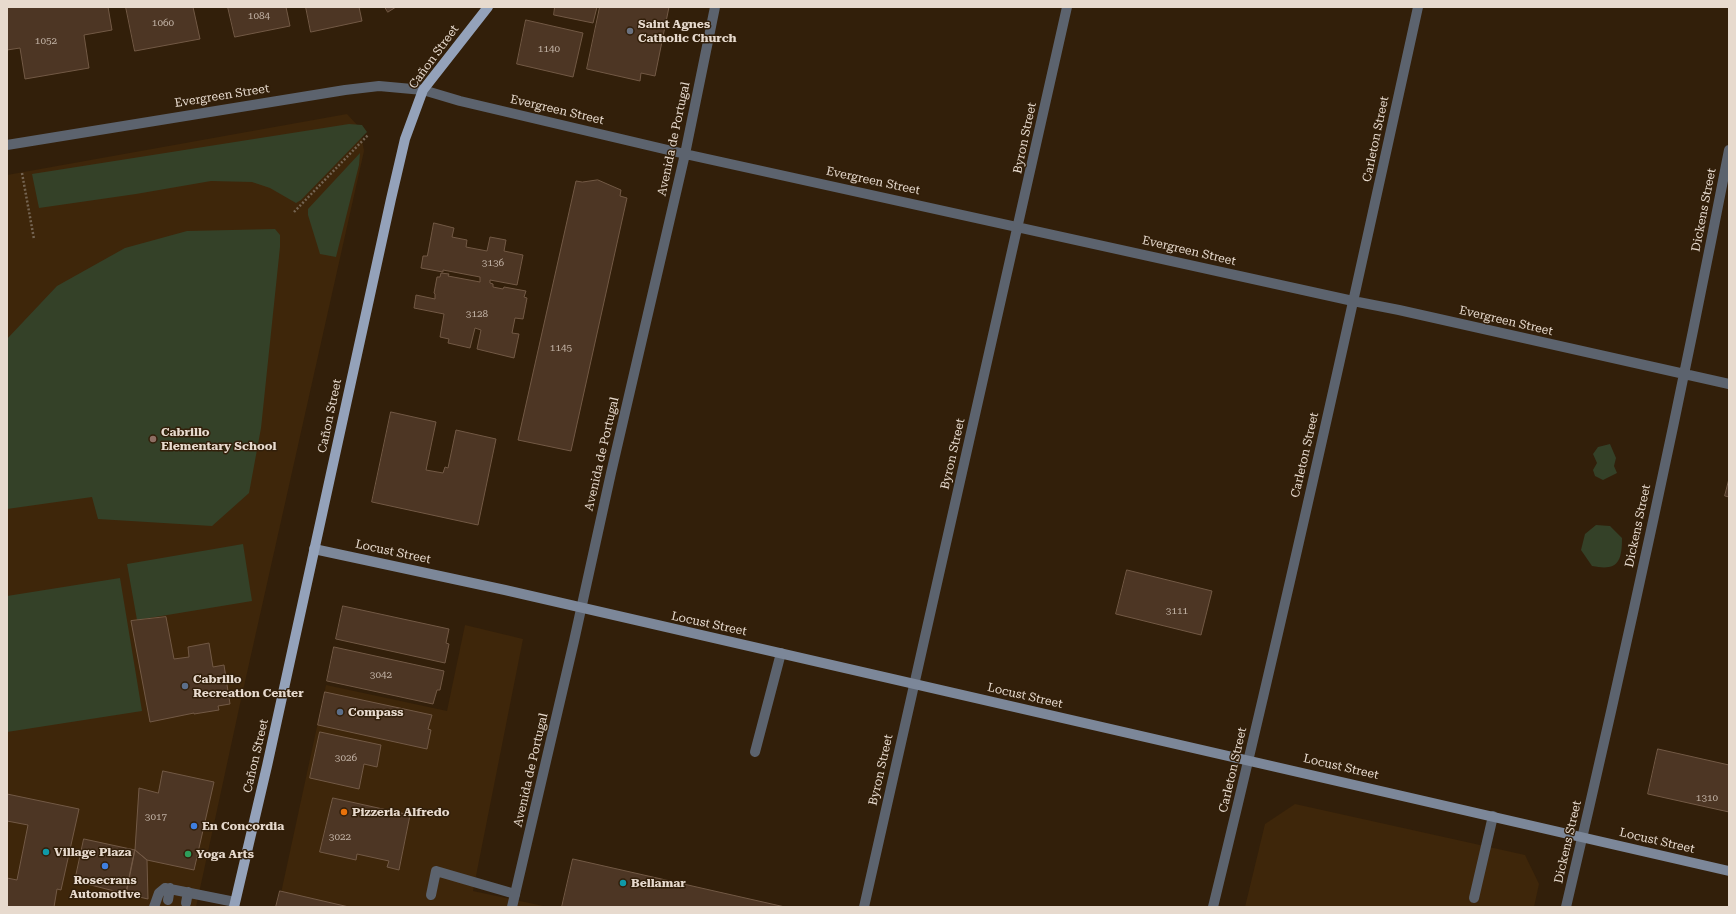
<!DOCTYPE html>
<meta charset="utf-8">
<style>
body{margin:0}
#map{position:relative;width:1736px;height:914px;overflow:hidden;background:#321f0a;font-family:"Roboto Serif",serif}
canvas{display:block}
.frame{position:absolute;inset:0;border:8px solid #e7dace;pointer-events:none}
</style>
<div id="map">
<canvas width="1736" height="914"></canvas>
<div class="frame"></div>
</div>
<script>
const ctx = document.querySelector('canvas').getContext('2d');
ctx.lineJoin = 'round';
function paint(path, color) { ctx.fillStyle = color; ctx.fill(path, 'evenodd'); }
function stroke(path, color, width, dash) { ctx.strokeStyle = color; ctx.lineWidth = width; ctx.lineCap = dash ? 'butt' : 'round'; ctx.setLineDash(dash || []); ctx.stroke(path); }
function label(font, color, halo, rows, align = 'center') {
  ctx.font = font + ' "Roboto Serif",serif'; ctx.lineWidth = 3; ctx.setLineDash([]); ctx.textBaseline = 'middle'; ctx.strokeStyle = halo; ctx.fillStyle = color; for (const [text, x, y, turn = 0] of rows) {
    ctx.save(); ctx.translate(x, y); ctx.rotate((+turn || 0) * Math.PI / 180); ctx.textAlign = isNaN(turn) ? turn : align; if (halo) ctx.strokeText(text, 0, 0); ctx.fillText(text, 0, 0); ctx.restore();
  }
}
const built = new Path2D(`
 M347,114l13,14 4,23 -124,553 -44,203h-189v-732z
 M465,625l58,14 -50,252 75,16h-270l48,-222 121,26z
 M1295,804l230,51 14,29 -5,23h-289l20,-83z`);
const green = new Path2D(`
 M349,124l13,1 5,7 -66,68 -5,3 -26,-15 -18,-6 -41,-1 -75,13 -97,14 -7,-34z
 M360,153l-1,12 -23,92 -16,-3 -12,-39v-6z
 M275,229l5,6v12l-19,181 -12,65 -37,33 -114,-7 -6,-22 -85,12v-170l50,-53 68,-38 62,-17z
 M1610,444l6,14 -2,8 3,7 -14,7 -8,-4 -2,-6 4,-7 -4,-9 5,-7z
 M1596,525l14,1 12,12c0,25 -5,33 -30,28l-11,-16 4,-16z
 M243,544l9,57 -115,19 -10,-56z
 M120,578l22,133 -135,21v-136z`);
const building = new Path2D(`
 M7,7h101l4,23 -28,5 5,33 -64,11 -5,-31 -13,2z
 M126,7h67l7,32 -65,12z
 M228,7h58l4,19 -55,11z
 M306,7h53l3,14 -51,11z
 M385,7h11l-8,5z
 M555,7h42l-4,16 -39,-8z
 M600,7h69l-14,69 -14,-3 -1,8 -53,-12z
 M526,20l57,13 -10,44 -56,-13z
 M598,180l23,10 -1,6 7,2 -56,253 -53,-11 58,-259 6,1z
 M434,223l20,5 -2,9 15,3 -1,7 21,4 3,-14 16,3 -2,11 19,4 -6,30 -27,-5v3l3,1v3l10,2 1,-2 22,4 -2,6 3,1 -4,21 -8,-1 -3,15 7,1 -5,24 -37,-9 4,-19 -6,-2 -5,20 -22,-5 1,-4 -9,-2 4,-23 -30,-6 2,-13 19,4v-5l-1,-1 3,-16h3l1,-4 8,1 -1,2 32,6v-5l-37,-7v2l-22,-4 2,-12h4z
 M391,412l45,10 -10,48 17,3 2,-6 3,1 8,-38 40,9 -18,86 -106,-23z
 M1729,479v18l-4,-1z
 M1127,570l85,21 -11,44 -85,-21z
 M343,606l106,23 -3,14 3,1 -4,19 -109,-24z
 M166,617l8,42 15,-2 -1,-10 21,-4 4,24 11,-2 6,39 -12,2 1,4 -25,4v-1l-44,9 -19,-101z
 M334,647l110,24 -4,19h-3l-4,14 -106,-23z
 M325,692l107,23 -4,14 3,1 -4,19 -109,-24z
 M320,732l61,13 -4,22 -13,-3 -5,25 -49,-11z
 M1658,749l71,16v47l-81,-18z
 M163,771l51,11 -20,88 -47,-10 -12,-10 4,-62 19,5z
 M7,794l72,15 -18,81 -4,-1 -3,18h-47v-29l10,2 11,-55 -21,-4z
 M333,798l77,17 -11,55 -12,-3 2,-6 -32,-7 -1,6 -36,-8z
 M84,839l51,11 -9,44 -51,-13z
 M135,850l12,10 1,39 -22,-5z
 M573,859l212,48h-223z
 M280,891l69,16h-73z`);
const path = new Path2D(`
 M22,173l12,66
 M294,212l74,-77`);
const lane = new Path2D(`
 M755,752l26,-99
 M431,895l5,-24 79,23
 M1474,898l19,-82
 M168,900l2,-12
 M186,903l2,-11
 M154,907l5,-14 6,-5 70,14`);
const street = new Path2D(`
 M7,145l338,-55 34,-4 44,4 37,11 225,53 668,147 46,9 330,74
 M512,907l62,-266 37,-168 74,-319 30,-147
 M864,907l203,-900
 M1213,907c73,-299 139,-599 205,-900
 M1566,907c59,-251 114,-504 163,-757`);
const secondary = new Path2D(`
 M314,549l191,41 1224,281`);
const primary = new Path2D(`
 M234,907l33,-141 124,-567 14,-60 18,-49 65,-83`);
const markers = [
 [630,31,4,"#6b7280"],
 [153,439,4,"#8d6e63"],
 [185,686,4,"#5c6f8a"],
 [340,712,4,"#5c6f8a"],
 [344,812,4,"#e8710a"],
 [194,826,4,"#3f7fe0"],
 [46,852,4,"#0f9aa8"],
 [188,854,4,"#2e9e5b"],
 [105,866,4,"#3f7fe0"],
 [623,883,4,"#0f9aa8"]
];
const numberNames = [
 ["1084",259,16],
 ["1060",163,23],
 ["1052",46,41],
 ["1140",549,49],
 ["3136",493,263],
 ["3128",477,314],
 ["1145",561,348],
 ["3111",1177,611],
 ["3042",381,675],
 ["3026",346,758],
 ["1310",1707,798],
 ["3017",156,817],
 ["3022",340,837]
];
const poiNames = [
 ["Saint Agnes",638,24],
 ["Catholic Church",638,38],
 ["Cabrillo",161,432],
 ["Elementary School",161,446],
 ["Cabrillo",193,679],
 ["Recreation Center",193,693],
 ["Compass",348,712],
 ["Pizzeria Alfredo",352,812],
 ["En Concordia",202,826],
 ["Village Plaza",54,852],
 ["Yoga Arts",196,854],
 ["Rosecrans",105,880,"center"],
 ["Automotive",105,894,"center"],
 ["Bellamar",631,883]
];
const streetNames = [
 ["Cañon Street",434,57,-54],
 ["Evergreen Street",222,96,-9],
 ["Evergreen Street",557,110,13],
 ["Byron Street",1025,138,-78],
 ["Avenida de Portugal",674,139,-78],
 ["Carleton Street",1376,139,-78],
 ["Evergreen Street",873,181,12],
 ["Dickens Street",1704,210,-79],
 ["Evergreen Street",1189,251,13],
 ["Evergreen Street",1506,321,13],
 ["Cañon Street",330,416,-78],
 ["Avenida de Portugal",602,454,-77],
 ["Byron Street",953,454,-77],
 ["Carleton Street",1305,455,-77],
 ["Dickens Street",1638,526,-78],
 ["Locust Street",393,552,12],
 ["Locust Street",709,624,12],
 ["Locust Street",1025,696,13],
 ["Cañon Street",256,756,-77],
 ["Locust Street",1341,767,13],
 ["Avenida de Portugal",531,770,-77],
 ["Byron Street",881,770,-77],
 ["Carleton Street",1233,770,-77],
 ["Locust Street",1657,841,13],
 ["Dickens Street",1568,842,-77]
];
paint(built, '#3e260a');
paint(green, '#344128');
paint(building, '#4d3624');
stroke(building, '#725945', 1);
stroke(path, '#746452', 2.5, [2, 2]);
stroke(lane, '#5c636e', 10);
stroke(street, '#5c636e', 10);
stroke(secondary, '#7c8799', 10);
stroke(primary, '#94a2ba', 10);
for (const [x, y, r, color] of markers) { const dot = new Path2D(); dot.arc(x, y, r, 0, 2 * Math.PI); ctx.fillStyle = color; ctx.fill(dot); stroke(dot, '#321f0a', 1.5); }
label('10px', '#c0b1a4', null, numberNames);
label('bold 12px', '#e7dace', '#321f0a', poiNames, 'left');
label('12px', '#e7dace', '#321f0a', streetNames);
</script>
